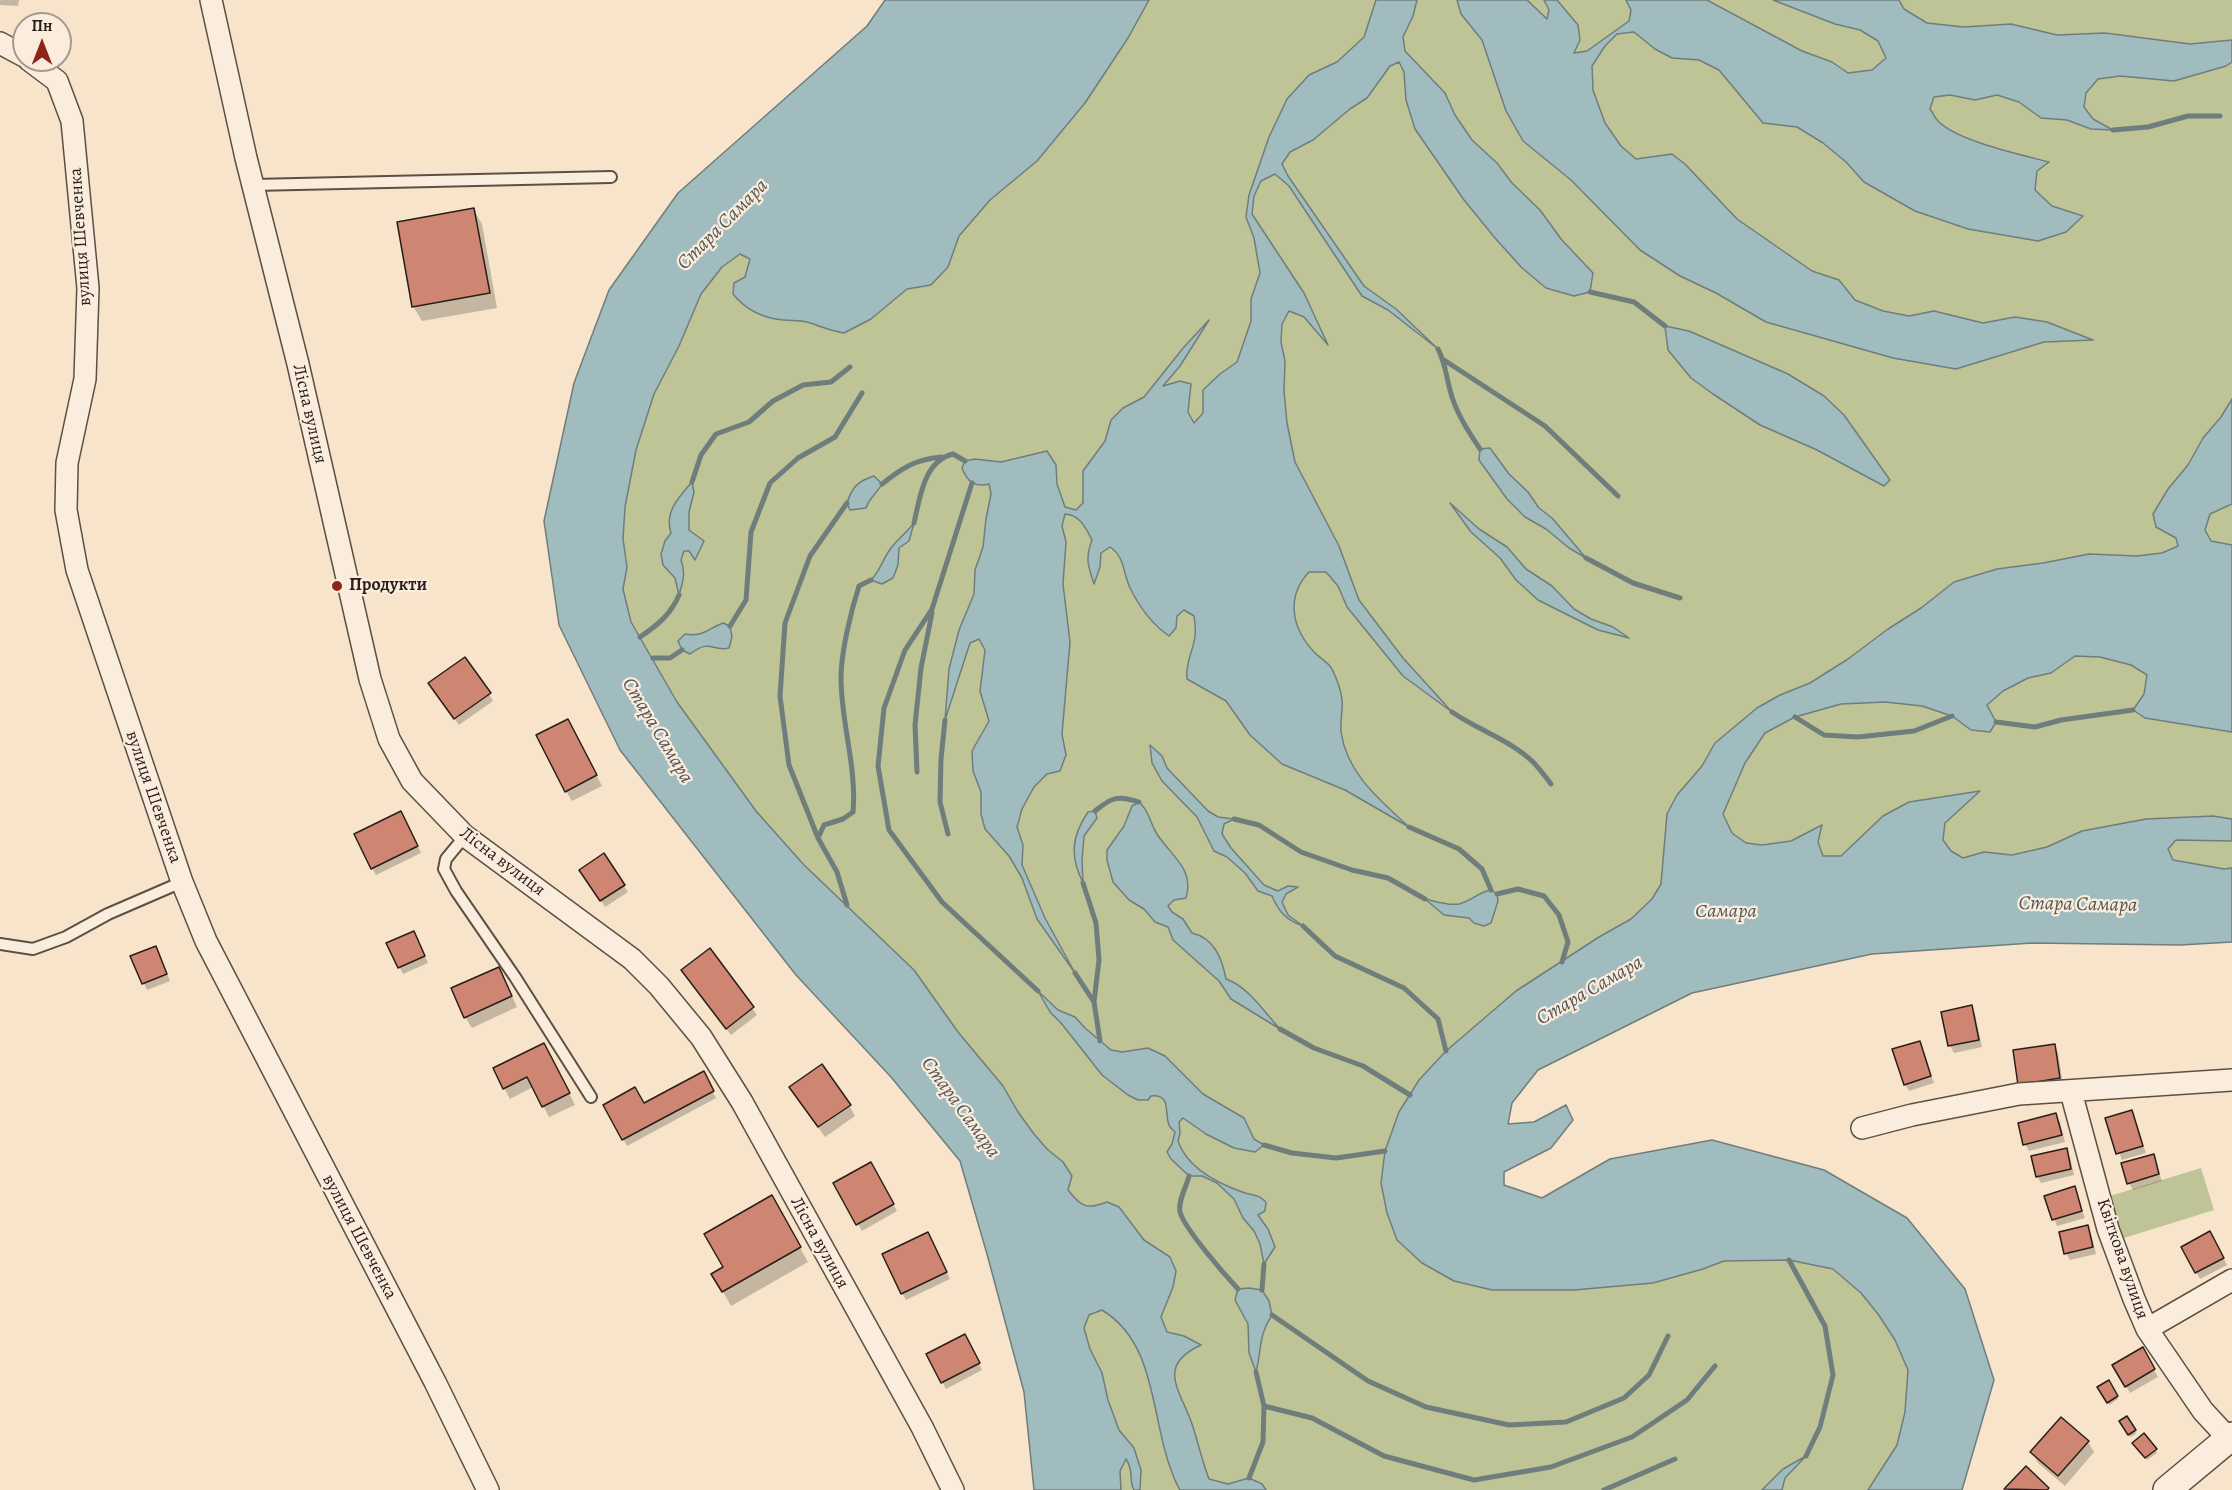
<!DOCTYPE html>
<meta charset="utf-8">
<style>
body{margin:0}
#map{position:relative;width:2232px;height:1490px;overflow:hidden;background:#f7e4ca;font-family:Alegreya,serif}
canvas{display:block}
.north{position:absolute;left:12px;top:12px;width:60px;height:60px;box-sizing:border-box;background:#faeddd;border:2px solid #a69a8f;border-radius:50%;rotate:0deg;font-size:16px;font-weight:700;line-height:24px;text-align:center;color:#291e19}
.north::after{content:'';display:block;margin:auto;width:21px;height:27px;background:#8f2418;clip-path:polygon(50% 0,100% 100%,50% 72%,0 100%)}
</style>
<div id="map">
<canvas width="2232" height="1490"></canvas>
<div class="north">Пн</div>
</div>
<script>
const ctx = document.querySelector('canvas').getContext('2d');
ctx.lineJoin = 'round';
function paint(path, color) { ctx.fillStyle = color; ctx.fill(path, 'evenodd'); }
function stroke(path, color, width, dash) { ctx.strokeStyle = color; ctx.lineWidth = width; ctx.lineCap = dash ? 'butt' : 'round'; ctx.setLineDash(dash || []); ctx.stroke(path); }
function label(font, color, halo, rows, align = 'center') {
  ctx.font = font + ' Alegreya,serif'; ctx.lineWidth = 4.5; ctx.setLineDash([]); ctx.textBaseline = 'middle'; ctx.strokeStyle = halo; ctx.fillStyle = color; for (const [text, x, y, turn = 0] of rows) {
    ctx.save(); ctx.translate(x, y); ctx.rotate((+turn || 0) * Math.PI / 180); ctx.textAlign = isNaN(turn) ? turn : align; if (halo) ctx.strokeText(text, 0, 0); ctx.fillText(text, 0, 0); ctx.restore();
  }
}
const green = new Path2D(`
 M885,0h1347v942l-52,3 -148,-2 -160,11 -180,39 -154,77 -26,33 -4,21 -4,61 38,13 68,-39 102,-19 112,30 83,48 58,71 29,91 -32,110h-928l-10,-98 -37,-138 -27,-93 -69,-84 -95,-102 -176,-225 -61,-125 -15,-104 30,-138 35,-93 69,-97 189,-167z
 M2201,1168l13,42 -90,28 -14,-42z`);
const water = new Path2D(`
 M885,0h264l-21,38 -43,65 -48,58 -47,39 -31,36 -11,31 -17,18 -24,4 -36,30 -27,14c-13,-2 -24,-7 -37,-11 -8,-2 -16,-1 -24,-2 -21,-2 -37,-10 -50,-26l1,-11 11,-6 5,-18 -10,-5 -18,13 -21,27 -22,52 -25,48 -18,56 -11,57 -2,32 4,28 -4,22 8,33 46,80 79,109 48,54 110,105 44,62 45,54 15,26 16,22 13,15 16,13 9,14 -4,14c13,17 19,20 39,12l12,5 25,33 26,17 6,14 -3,16 -12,30 6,15 17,4 17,9c-46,21 -20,46 -9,79 6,18 10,37 17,55l19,5 21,-6 13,6 4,6h-86c-5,-8 -8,-17 -11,-26 -18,-52 -14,-122 -67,-154l-13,5 -5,13 6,21 12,24 6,27 11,30 15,18 7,22 -1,20h-6c-6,-11 1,-17 -8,-31l-6,12 1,19h-87l-10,-98 -37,-138 -27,-93 -69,-84 -95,-102 -176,-225 -61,-125 -15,-104 30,-138 35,-93 69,-97 189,-167z
 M1376,0h41l-4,16 -10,21 2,14 40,42 10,22 17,25 25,23 15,20 28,27 21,29 32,34 -3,19 -16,4 -28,-8 -24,-20 -27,-30 -31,-38 -49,-71 -9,-29 -2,-28 -5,-10 -9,4 -23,32 -17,11 -37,31 -23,12 -8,12 6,12 76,110 32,23 42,40 -50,-39 -26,-14 -73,-110 -14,-12 -14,7 -7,15 -2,18 52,79 24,52 -24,-28 -15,-6 -7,13 -1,18 4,19 -1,30 3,32 8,39 44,84 20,54 44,58 49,54 -49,-36 -56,-69 -9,-21 -12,-14h-17c-24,26 -17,57 6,81 5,5 14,10 17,16 4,8 9,22 10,31 1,10 -2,21 -1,32 6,42 39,68 68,95l-64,-37 -63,-26 -32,-29 -24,-34 -39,-22c-2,-16 6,-27 8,-43 1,-6 0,-13 -1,-20l-10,-6 -7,6 -1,12 -7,8c-16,-11 -30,-30 -39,-48 -7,-15 -5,-31 -20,-41l-9,6 -1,14 -6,17c-6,-18 -9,-26 -2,-44 -7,-13 -12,-25 -27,-26l-3,12 4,16 -3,42 7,58 -8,92 4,21 -6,16 -13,3 -13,13 -12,22 -5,18 6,18 -1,20 23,53 30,55 -38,-54 -15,-41 -13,-22 -24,-27 -4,-15v-22l-8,-21 -1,-20 17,-30 -9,-30 5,-41 -6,-11 -9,4 -25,77 4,-51 10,-39 15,-36 1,-24 8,-23 3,-28 5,-25 -2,-10c-15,4 -22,-3 -27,-16l3,-7 10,-2 26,3 46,-11 9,14 1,19 8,23 11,3 7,-7v-32l22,-30 6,-21 12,-12 21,-11 40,-50 25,-27 -29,46 -17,20 17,-5 11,3 -3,28 6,11 9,-10v-23l17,-16 17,-12 14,-41v-22l9,-26 -6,-35 -8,-21 3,-22 20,-58 18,-38 22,-24 28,-13 27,-25z
 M1457,0h70l20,19 2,-9 -5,-10h13l21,25 2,15 -6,13 13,-2 42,-30 2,-11 -5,-10h81l95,51 30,11 16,11 24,-3 14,-12 -8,-17 -18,-11 -25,-6 -62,-24h126l5,9 23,14 37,4 47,-3 46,11 48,-2 85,11 42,-4v22l-6,4 -52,15 -54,-5 -22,3 -12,14 -2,14 9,12 20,11 -22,-1 -24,-9 -26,-2 -22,-16 -22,-7 -22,5 -25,-5 -16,2 -4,12c3,4 5,9 8,12 19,20 84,34 111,41l-12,9 -2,19 17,16 31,10 -17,16 -28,9 -70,-12 -53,-18 -51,-29 -18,-20 -23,-19 -26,-16 -34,-4 -44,-53 -20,-10 -27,-2 -17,-9 -21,-17 -17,2 -12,12 -13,20 1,24 12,33 16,23 15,13 36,-5 13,10 52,55 75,52 27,9 16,20 28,11 26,5 25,-5 49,12 32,-6 32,5 46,18 -49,2 -88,27 -63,-11 -127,-36 -50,-29 -36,-17 -40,-26 -69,-70 -48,-39 -17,-30 -24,-71 -21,-26z
 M1665,326l24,5 99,43 36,22 20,19 46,65 -6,6 -67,-36 -57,-25 -47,-31 -22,-16 -23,-28z
 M2232,399v105l-22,10 -5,16 6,11 21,4v187l-87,-14 -12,-8 11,-16 3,-19 -16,-10 -31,-8 -25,-1 -24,17 -23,5 -25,13 -16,14 9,17 -6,10 -19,-2 -19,-14 -30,-10 -37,-4 -44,2 -46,13 -30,16 -20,30 -22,51 9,19 14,10 16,2 29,-4 31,-16 -4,17 5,14h18l42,-40 26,-14 71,-11 -35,32 -2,17 8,11 12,7 21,-6 28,3 35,-8 35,-16 64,-12 67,-3 19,3v22l-56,-1 -8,9 5,11 51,9 8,-1v74l-52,3 -148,-2 -160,11 -180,39 -154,77 -26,33 -4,21 26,-2 32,-17 7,15 -22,28 -47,24v13l38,13 68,-39 102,-19 112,30 83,48 58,71 29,91 -32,110h-94l29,-45 8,-33 3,-42 -13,-30 -17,-26 -17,-21 -28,-24 -44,-9 -65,1 -21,8 -50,14 -79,7h-82l-38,-9 -32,-18 -25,-23 -10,-27 -6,-30 4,-32 14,-39 20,-32 27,-29 70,-60 83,-54 32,-18 21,-20 9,-15 6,-70 10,-19 25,-29 13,-23 42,-35 23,-13 30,-12 38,-24 40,-30 33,-21 33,-26 43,-13 46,-6 46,-9 48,2 25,-3 16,-7 -2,-8 -20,-11 -3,-13 15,-25 20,-24 15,-27 18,-21z
 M1490,448l19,26 19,18 11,16 13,10 34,40 -17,-10 -23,-19 -21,-12 -18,-18 -28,-39 1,-11z
 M874,476l8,8c-5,9 -13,14 -16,24l-16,2 -3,-7c5,-16 11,-22 27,-27z
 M692,482l2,10 -5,20v18l15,11 -9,19 -6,-9h-5l-3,9c5,12 2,22 -2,35l-4,-17 -12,-13 -2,-11 4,-13 6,-8c-7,-21 8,-36 21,-51z
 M1450,503l29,26 28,18 19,22 26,17 22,23 17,10 22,8 16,11 -31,-8 -60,-30 -22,-20 -16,-22 -29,-26z
 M914,523l-5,18 -10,7 -1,17 -5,13 -11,6 -11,-4c10,-10 12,-22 20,-32 7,-9 16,-16 23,-25z
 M723,623l7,3 2,11 -3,11c-18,4 -18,-10 -39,6l-8,-4 -4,-9 7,-7c19,3 22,-5 38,-11z
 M1150,745l12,11 5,12 41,43 10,6 16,2 -10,5 -2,10 9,14 33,37 14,6 10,-5 10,1 -12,7 -4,8 6,13 15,11c-17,-6 -24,-14 -31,-30l-14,-5 -13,-18 -18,-16 -13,-6 -17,-34 -35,-36 -10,-18z
 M1139,802c10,8 11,21 18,32 14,22 38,35 29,64l-12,2 -6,6 4,6 11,7 9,14c22,5 30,25 34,46 23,8 38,33 54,50l-49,-30 -12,-18 -46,-41 -5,-13 -13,-5 -11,-13 -15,-9 -16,-18 -6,-22v-10l17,-24 8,-20z
 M1095,811l2,7 -13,18 -2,24 1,23c-13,-26 -12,-46 5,-71z
 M1491,890l6,4 1,7 -7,22 -7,3 -10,-3 -5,-5 -25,-3 -19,-16c10,2 23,7 34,5 12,-3 20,-12 32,-14z
 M1038,991l20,19 17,7 10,11 26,22 11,2 26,-4 17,8 38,38 41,24 10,21 10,6 -9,7 -21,-4 -28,-14 -23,-16 -4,4 1,11 -2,8c9,27 41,43 67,52 10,3 13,1 21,9l-1,9 -7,4 10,14 7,18 -11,17 -4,-20 -6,-13 -11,-13 -9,-19 -17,-16 -15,-7h-13l-18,-17 -4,-7 5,-8 3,-12c-2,-2 -5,-4 -6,-7 -5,-12 3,-31 -18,-29l-3,4h-10l-10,-5 -26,-20 -41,-52 -11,-11z
 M1249,1288l13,2 7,11 3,14c-14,21 -10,34 -16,57l-7,-19 -1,-29 -13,-24 3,-11z
 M1806,1456l-21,22 -3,12h-20l21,-21z`);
const shadow = new Path2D(`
 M0,0h19l-1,6 -18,-1z
 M474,210l8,14 15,84 -75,13 -9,-15z
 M434,691l55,3 4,7 -34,24z
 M574,732l28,54 -30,15 -6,-10z
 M405,819l16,34 -45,22 -4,-7z
 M585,877l39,9 4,6 -23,15z
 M417,939l11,24 -25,11 -15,-30z
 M710,950l47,65 -26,20 -44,-58z
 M159,954l11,27 -23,9 -15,-33z
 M504,979l13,28 -45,21 -7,-11z
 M1971,1007l4,7 7,33 -28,6 -4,-7 -7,-33z
 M1919,1042l15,41 -25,8 -4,-7z
 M2054,1046l4,6 5,33 -40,6z
 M550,1055l25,50 -26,12 -16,-30 -23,12 -6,-11z
 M703,1073l13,25 -89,48 -22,-40 38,-1z
 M797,1098l52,7 6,11 -30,21z
 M2131,1112l15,41 -24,7 -15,-41z
 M2056,1115l4,7 5,20 -36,9 -4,-7z
 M2066,1150l4,7 4,18 -33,8 -4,-7z
 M2153,1156l9,25 -29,9 -4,-7z
 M870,1164l27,47 -35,20 -27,-48z
 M2074,1188l11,30 -28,8 -11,-29z
 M771,1197l37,65 -77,44 -18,-32 12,-6z
 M2087,1227l4,7 5,20 -26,6 -4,-7z
 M2210,1233l17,32 -27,14 -17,-32z
 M932,1241l18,38 -44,21 -4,-7z
 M968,1342l14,28 -36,19 -18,-35z
 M2142,1349l16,28 -28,16 -16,-28z
 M2108,1382l10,17 -9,6 -10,-18z
 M2127,1418l9,16 -6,3 -9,-15z
 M2088,1442l6,10 -29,34 -27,-23 -6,-11z
 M2136,1446l20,4 1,3 -10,7z
 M2026,1468l22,21v1h-41z`);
const stream = new Path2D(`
 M2113,130l35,-3 40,-11h32
 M1590,292l44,10 31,24
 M1438,349c7,13 8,26 12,41 5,21 18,41 30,59
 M1444,360l101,66 73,70
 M692,482l9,-27 15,-21 33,-12 24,-21 30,-16 28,-3 19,-15
 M972,483l-40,126 -27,41 -21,58 -6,58 11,64 53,72 96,89
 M882,484c20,-16 34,-25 60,-27
 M847,503l-37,53 -25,67 -5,73 9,69 29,73 19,34 10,33
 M914,523c6,-26 10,-62 39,-69l12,7
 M1586,558l47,25 47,15
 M730,626l16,-26 5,-68 19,-49 28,-25 37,-21 27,-44
 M640,637c18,-12 31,-23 39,-42
 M653,658h17l12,-8
 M1452,712c26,18 58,28 81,50 6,6 12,14 18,22
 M1795,717l29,18 34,2 56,-6 38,-15
 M945,720l-4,39 -1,43 8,32
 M1996,722l39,5 26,-7 72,-10
 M917,772l-2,-47 6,-57 11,-55
 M1095,811c17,-14 23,-16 44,-9
 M1234,819l25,6 42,27 51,18 36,8 37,21
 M1409,827l50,22 23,20 9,21
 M818,838l6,-13 19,-6 10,-7c4,-45 -12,-89 -12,-134 0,-26 10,-67 18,-92l12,-6
 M1083,883l13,40 3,37 -5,42
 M1497,894l21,-5 26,7 15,19 9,27 -6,20
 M1303,926l32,30 69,32 34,31 8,32
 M1075,973l19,29 6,39
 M1280,1029l34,19 49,18 47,29
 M1264,1145l28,8 44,5 49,-7
 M1189,1176c-3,12 -11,24 -9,36 4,16 45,63 58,77
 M1789,1260l36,66 8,49 -13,52 -14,29
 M1262,1290l2,-26
 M1272,1315l96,66 58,26 83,18 57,-3 58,-24 25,-23 19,-39
 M1264,1406l48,12 72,38 90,24 77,-13 81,-30 55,-37 28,-34
 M1249,1478l14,-36 1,-36 -8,-34
 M1604,1490l71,-31`);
const building = new Path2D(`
 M474,208l16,85 -78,14 -15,-85z
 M465,657l26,36 -37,26 -26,-36z
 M568,719l29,56 -32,17 -29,-57z
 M401,811l17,35 -47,23 -17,-35z
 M604,853l21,32 -25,16 -21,-31z
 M414,931l11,25 -27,12 -12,-25z
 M156,946l11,28 -25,10 -12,-28z
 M710,948l44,59 -28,22 -45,-59z
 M499,967l13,29 -48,22 -13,-30z
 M1972,1005l7,35 -31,6 -7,-34z
 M1920,1041l11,35 -27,9 -12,-36z
 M544,1043l26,50 -28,14 -15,-30 -24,12 -10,-21z
 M2055,1044l5,34 -42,7 -5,-35z
 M822,1064l29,41 -33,22 -29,-40z
 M704,1071l10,20 -92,49 -19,-35 32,-18 9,16z
 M2132,1110l11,36 -27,8 -11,-36z
 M2056,1113l6,22 -39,10 -5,-22z
 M2067,1148l4,21 -35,8 -5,-21z
 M2154,1154l5,20 -32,10 -6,-21z
 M871,1162l23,42 -38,21 -23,-42z
 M2075,1186l7,25 -30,9 -8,-24z
 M772,1195l29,52 -79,45 -11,-18 12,-7 -19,-33z
 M2088,1225l5,22 -29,7 -5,-22z
 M2210,1231l14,27 -29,15 -14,-26z
 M928,1232l19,40 -46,22 -19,-40z
 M965,1334l15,29 -39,20 -15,-29z
 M2143,1347l12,22 -30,18 -13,-22z
 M2109,1380l9,16 -11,7 -10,-16z
 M2127,1416l9,14 -8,5 -9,-14z
 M2061,1417l28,24 -31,35 -28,-24z
 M2144,1433l13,16 -12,9 -13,-15z
 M2026,1466l23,22 -2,2 -43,-1z`);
const service = new Path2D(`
 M253,185l358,-8
 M465,836l-19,23 -2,10 12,22 59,86 76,120
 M0,944l33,5 33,-12 42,-23 74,-32`);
const minor = new Path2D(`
 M211,0l35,158 52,206 72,315 19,60 23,42 53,55 167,123 27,27 42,51 41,65 180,325 31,63
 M0,43l24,13
 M29,60l28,21 15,40 16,167 -3,91 -18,84 -1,47 11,60 105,312 24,59 229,441 53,108
 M2071,1092l37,137 26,70 13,30 56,82 26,28
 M1862,1128l50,-13 107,-21 213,-14
 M2147,1329l85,-49`);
const tertiary = new Path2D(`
 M2167,1490l65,-54`);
const markers = [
 [337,586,6,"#8f2418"]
];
const streetNames = [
 ["вулиця Шевченка",81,237,-94],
 ["Лісна вулиця",309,414,77],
 ["вулиця Шевченка",153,797,71],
 ["Лісна вулиця",502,862,37],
 ["вулиця Шевченка",359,1237,62],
 ["Лісна вулиця",819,1243,61],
 ["Квіткова вулиця",2122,1259,71]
];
const poiNames = [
 ["Продукти",349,586]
];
const waterNames = [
 ["Стара Самара",723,225,-45],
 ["Стара Самара",657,731,59],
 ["Стара Самара",2078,905,1],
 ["Самара",1726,912],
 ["Стара Самара",1590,991,-30],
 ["Стара Самара",960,1108,54]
];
paint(green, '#bec496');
paint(water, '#a0bcbf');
stroke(water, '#707d7d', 1.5);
paint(shadow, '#0003');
stroke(stream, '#707d7d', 5);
paint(building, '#ce8571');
stroke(building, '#291e19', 1.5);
stroke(service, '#5c5045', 14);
stroke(minor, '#5c5045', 24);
stroke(tertiary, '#5c5045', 30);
stroke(service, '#faeddd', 10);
stroke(minor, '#faeddd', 21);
stroke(tertiary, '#faeddd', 27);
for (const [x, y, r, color] of markers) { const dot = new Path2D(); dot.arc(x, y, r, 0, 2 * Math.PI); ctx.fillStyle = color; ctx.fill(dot); stroke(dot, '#faeddd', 2); }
label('18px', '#291e19', '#faeddd', streetNames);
label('bold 18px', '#291e19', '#faeddd', poiNames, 'left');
label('italic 20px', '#535553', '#faeddd', waterNames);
</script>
